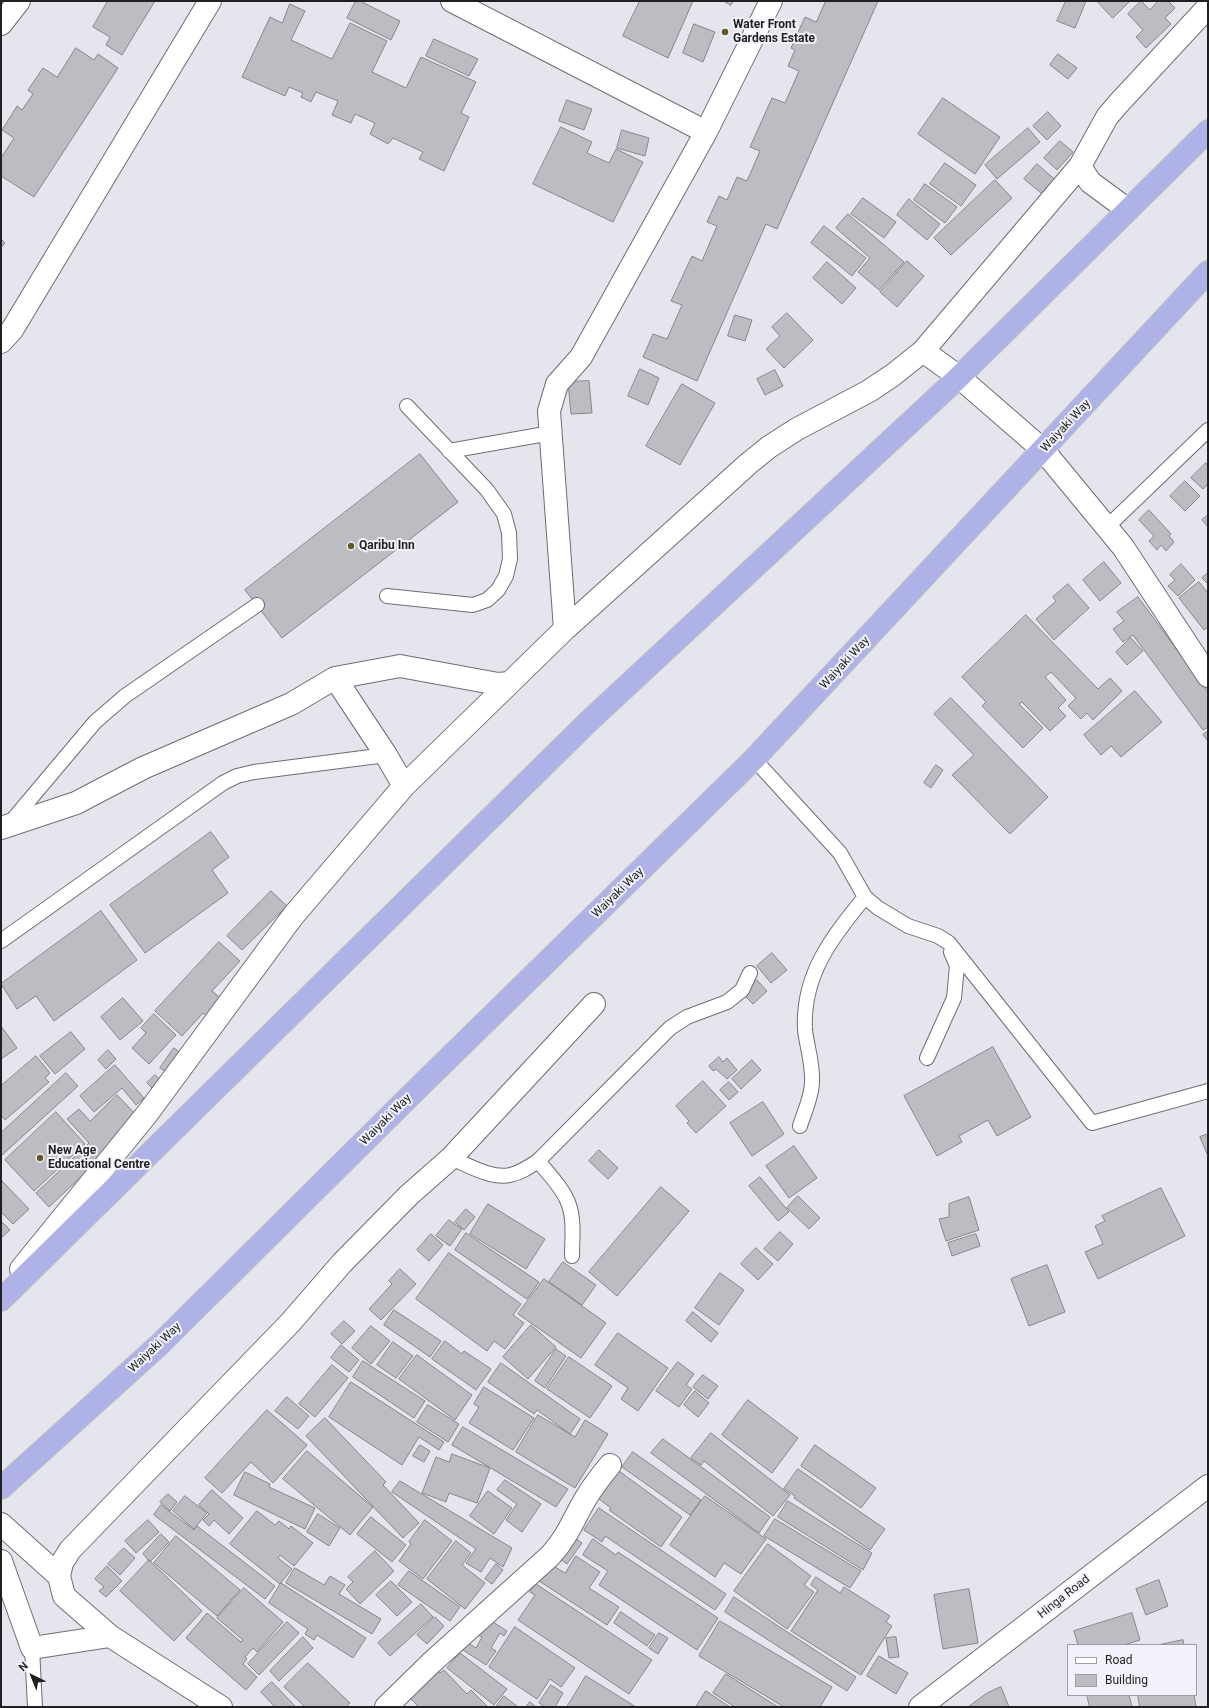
<!DOCTYPE html>
<style>
body{margin:0}
#map{position:relative;width:1209px;height:1708px;overflow:hidden;background:#e5e6ed;font-family:Roboto,sans-serif}
canvas{display:block}
.frame{position:absolute;inset:0;border:2px solid #1f2022;pointer-events:none}
.legend{position:absolute;left:1067px;top:1644px;width:130px;height:52px;box-sizing:border-box;background:#f2f3fa;border:1px solid #9e9fa4;margin:0;padding:5px 7px;list-style:none;font-size:12px;color:#1f2022}
.legend li{display:flex;align-items:center;gap:8px;height:20px}
.legend b{width:20px;border:1px solid #9e9fa4}
.north{position:absolute;left:12px;top:1656px;width:40px;height:40px;-webkit-text-stroke:3px #f2f3fa;paint-order:stroke;rotate:317deg;font-size:11px;font-weight:700;line-height:16px;text-align:center;color:#1f2022}
.north::after{content:'';display:block;margin:auto;width:14px;height:18px;background:#1f2022;clip-path:polygon(50% 0,100% 100%,50% 72%,0 100%)}
</style>
<div id="map">
<canvas width="1209" height="1708"></canvas>
<div class="frame"></div>
<ul class="legend">
<li><b style="height:5px;background:#fff"></b>Road</li>
<li><b style="height:11px;background:#bcbdc3"></b>Building</li>
</ul>
<div class="north">N</div>
</div>
<script>
const ctx = document.querySelector('canvas').getContext('2d');
ctx.lineJoin = 'round';
function paint(path, color) { ctx.fillStyle = color; ctx.fill(path, 'evenodd'); }
function stroke(path, color, width, dash) { ctx.strokeStyle = color; ctx.lineWidth = width; ctx.lineCap = dash ? 'butt' : 'round'; ctx.setLineDash(dash || []); ctx.stroke(path); }
function label(font, color, halo, rows, align = 'center') {
  ctx.font = font + ' Roboto,sans-serif'; ctx.lineWidth = 4; ctx.setLineDash([]); ctx.textBaseline = 'middle'; ctx.strokeStyle = halo; ctx.fillStyle = color; for (const [text, x, y, turn = 0] of rows) {
    ctx.save(); ctx.translate(x, y); ctx.rotate((+turn || 0) * Math.PI / 180); ctx.textAlign = isNaN(turn) ? turn : align; if (halo) ctx.strokeText(text, 0, 0); ctx.fillText(text, 0, 0); ctx.restore();
  }
}
const building = new Path2D(`
 M108,1h47l-33,54 -16,-10 4,-8 -17,-10z
 M356,1h4l40,20 -9,19 -44,-22z
 M640,1h53l-25,57 -45,-22z
 M724,1h9l-2,4z
 M826,1h52l-101,228 -11,-5 -69,157 -54,-24 10,-23 14,5 15,-34 -11,-4 21,-45 10,5 15,-35 -10,-4 12,-26 8,4 10,-23 10,4 13,-30 -10,-4 22,-49 13,5 14,-32 -11,-5 7,-16 -4,-2 14,-31 11,5z
 M1066,1h20l-11,27 -18,-7z
 M1097,1h33l-17,17z
 M1141,1l9,9 8,-9h10l7,7 -10,10 6,6 -25,24 -10,-11 7,-7 -15,-16z
 M290,4l15,7 -14,29 41,19 18,-36 37,18 -15,31 34,16 15,-31 55,25 -15,31 8,4 -25,54 -25,-12 4,-7 -30,-14 -5,6 -18,-10 5,-11 -20,-9 -4,9 -19,-8 6,-14 -22,-9 -5,10 -10,-5 2,-4 -14,-6 -4,9 -43,-19 28,-60 12,6z
 M694,24l21,8 -12,30 -20,-9z
 M434,39l44,20 -9,17 -43,-20z
 M76,48l18,12 4,-6 20,14 -84,129 -33,-21v-18l13,-20 -12,-8 15,-24 5,4 11,-16 -5,-4 15,-22 14,9z
 M1058,54l19,14 -9,11 -18,-14z
 M943,98l57,39 -25,37 -57,-40z
 M567,100l25,9 -8,21 -25,-9z
 M1048,112l13,14 -14,14 -14,-14z
 M561,127l31,15 -5,11 22,10 7,-14 27,13 -30,60 -80,-38z
 M1028,128l12,14 -43,37 -12,-14z
 M622,130l27,8 -4,18 -28,-8z
 M1060,141l13,11 -16,18 -13,-12z
 M945,163l31,22 -15,21 -31,-22z
 M1037,164l22,19 -13,14 -22,-18z
 M995,180l17,18 -61,57 -17,-17z
 M925,184l32,23 -12,16 -31,-23z
 M863,198l33,24 -12,16 -33,-24z
 M909,199l31,25 -13,16 -30,-25z
 M848,214l56,48 -25,28 -21,-18 12,-14 -34,-30z
 M824,226l42,32 -14,18 -41,-33z
 M1,239l4,4 -4,5z
 M907,261l17,15 -27,31 -17,-15z
 M827,262l29,26 -14,16 -29,-26z
 M787,313l26,27 -29,28 -18,-19 14,-13 -8,-9z
 M735,315l17,5 -7,21 -17,-5z
 M640,369l19,9 -11,27 -20,-9z
 M775,370l8,16 -18,9 -8,-16z
 M589,381l3,32 -21,1 -3,-32z
 M682,384l33,19 -35,62 -34,-19z
 M420,454l38,48 -176,136 -37,-48z
 M1206,463l2,3v18l-5,5 -12,-11z
 M1185,481l15,15 -15,15 -15,-15z
 M1149,510l22,24 -2,2 5,6 -8,9 -5,-6 -4,5 -8,-9 5,-5 -15,-16z
 M1208,515v12l-6,-7z
 M1104,562l17,21 -21,18 -17,-21z
 M1181,564l14,16 -17,16 -10,-10 7,-6 -5,-5z
 M1208,573v11l-6,-6z
 M1199,582l9,11v34l-4,3 -25,-32z
 M1068,584l21,24 -35,32 -18,-21 20,-18 -3,-4z
 M1138,597l70,95v35l-5,3 -70,-95 -10,7 -10,-13 11,-8 -7,-9z
 M1026,615l72,74 12,-11 12,13 -29,29 -6,-7 -6,6 -13,-13 8,-8 -25,-26 -6,5 21,23 -8,8 8,8 -16,15 -28,-29 -3,2 24,24 -20,20 -41,-42 4,-4 -24,-25z
 M1131,638l12,13 -16,14 -11,-13z
 M1135,691l27,31 -41,35 -10,-11 -10,9 -17,-20z
 M951,698l97,99 -38,37 -58,-59 22,-20 -40,-41z
 M1208,731v10l-5,-6z
 M936,765l7,5 -12,18 -7,-5z
 M211,832l18,25 -17,13 16,23 -83,60 -35,-48z
 M271,891l16,15 -45,44 -15,-14z
 M101,911l36,49 -83,61 -18,-25 -19,13 -16,-25z
 M219,942l21,19 -28,30 12,10 -16,17 -5,-5 -21,23 -27,-25z
 M772,953l15,17 -16,13 -14,-17z
 M757,980l10,11 -14,13 -10,-10z
 M123,998l20,23 -23,19 -19,-23z
 M154,1014l22,21 -27,29 -17,-16 14,-15 -5,-5z
 M1,1026l16,22 -16,11z
 M71,1032l14,17 -30,25 -15,-18z
 M993,1047l38,70 -34,19 -9,-16 -29,16 3,6 -25,14 -33,-60z
 M174,1048l12,9 -14,19 -12,-8z
 M108,1050l8,9 -10,10 -8,-9z
 M36,1056l14,17 -5,5 4,4 -44,38 -4,-5v-29z
 M719,1057l4,5 4,-4 10,12 -10,9 -11,-10 -3,2 -4,-5z
 M752,1060l9,10 -20,19 -9,-10z
 M115,1065l29,33 -8,7 -14,-17 -28,24 -14,-16z
 M66,1073l12,13 -77,70v-23z
 M155,1075l10,9 -8,9 -10,-10z
 M703,1081l23,25 -30,27 -9,-10 2,-2 -13,-15z
 M729,1082l9,10 -9,8 -9,-10z
 M117,1095l24,25 -92,87 -13,-14 53,-50 -22,-24 12,-10 11,12z
 M763,1102l21,32 -32,22 -22,-33z
 M56,1112l29,32 -51,47 -29,-31z
 M1208,1134v22l-8,-19z
 M794,1146l23,32 -28,20 -23,-32z
 M599,1150l19,18 -10,11 -19,-18z
 M760,1177l29,35 -11,9 -29,-35z
 M1,1180l28,29 -16,15 -12,-12z
 M661,1187l28,24 -72,85 -28,-24z
 M1161,1188l24,48 -87,43 -13,-27 18,-8 -8,-18 10,-5 -3,-5z
 M798,1196l22,22 -11,11 -22,-21z
 M969,1197l10,33 -33,11 -7,-22 10,-2v-13z
 M488,1204l57,35 -19,30 -56,-35z
 M466,1209l9,8 -11,13 -9,-8z
 M449,1220l13,9 -12,17 -14,-10z
 M1,1221l9,9 -9,8z
 M780,1232l13,12 -15,17 -14,-12z
 M466,1233l73,49 -12,17 -72,-49z
 M431,1234l12,11 -14,16 -12,-11z
 M976,1234l4,12 -28,10 -4,-13z
 M756,1248l17,16 -15,16 -17,-16z
 M449,1253l72,51 -8,11 11,8 -19,26 -11,-8 -7,10 -71,-52z
 M563,1262l33,23 -14,20 -33,-23z
 M1047,1265l18,47 -36,14 -18,-47z
 M400,1269l16,15 -35,36 -12,-11 23,-25 -3,-3z
 M720,1273l24,17 -25,35 -24,-17z
 M544,1279l62,44 -25,35 -63,-44z
 M394,1310l47,31 -11,16 -46,-32z
 M693,1312l25,21 -7,9 -25,-21z
 M344,1321l11,10 -13,13 -11,-10z
 M531,1325l25,22 -28,32 -25,-22z
 M371,1326l19,15 -19,23 -19,-16z
 M618,1333l50,35 -30,43 -17,-12 7,-11 -33,-23z
 M445,1341l17,13 2,-3 27,18 -15,21 -44,-31z
 M393,1342l20,14 -17,22 -19,-13z
 M341,1345l18,15 -10,12 -18,-14z
 M556,1349l10,7 -21,32 -10,-7z
 M417,1355l55,40 -17,25 -56,-41z
 M569,1357l43,29 -22,32 -43,-29z
 M363,1361l62,40 -11,17 -61,-41z
 M678,1362l16,12 -8,11 6,4 -13,18 -23,-16z
 M501,1363l79,56 -10,15 -33,-24 -3,4 -46,-32z
 M332,1365l16,13 -33,39 -16,-13z
 M703,1375l15,11 -10,13 -15,-12z
 M351,1382l93,60 -5,8 -20,-13 -17,28 -73,-48z
 M484,1387l50,31 -21,32 -44,-27 10,-16 -5,-3z
 M695,1391l14,12 -11,14 -14,-12z
 M287,1397l22,19 -11,13 -23,-18z
 M748,1400l50,38 -26,35 -50,-38z
 M428,1405l31,19 -11,18 -31,-20z
 M267,1410l40,35 -34,38 -22,-21 -29,31 -17,-15z
 M538,1415l37,22 10,-17 23,14 -33,54 -59,-36z
 M325,1418l61,64 -3,3 36,38 -16,15 -97,-102z
 M463,1427l105,62 -12,18 -104,-62z
 M711,1433l79,62 -17,21 -69,-55 -3,4 -10,-7z
 M663,1439l107,78 -11,16 -108,-80z
 M420,1445l10,6 -6,11 -11,-6z
 M815,1445l61,43 -15,20 -60,-42z
 M307,1451l66,56 -23,28 -67,-56z
 M633,1452l68,48 -11,15 -68,-48z
 M452,1454l38,14 -13,35 -28,-10 -3,9 -24,-9 14,-36 13,5z
 M798,1469l87,60 -15,21 -76,-52 1,-2 -11,-7z
 M619,1471l63,46 -21,30 -52,-37 2,-2 -12,-9z
 M245,1472l25,12 -1,3 46,21 -10,21 -71,-34z
 M505,1480l36,24 -19,28 -16,-12 11,-16 -20,-14z
 M400,1481l112,67 -9,19 -13,-9 -9,14 -15,-9 10,-14 -84,-57z
 M212,1490l31,28 -14,16 -15,-14 -5,6 -6,-6 6,-6 -10,-9z
 M488,1491l24,17 -18,26 -24,-18z
 M168,1494l9,8 -7,9 -10,-9z
 M185,1496l22,17 -13,16 -21,-18z
 M705,1496l61,43 -25,35 -17,-11 -9,14 -45,-32z
 M788,1501l84,52 -9,17 -85,-53z
 M161,1505l33,25 3,-4 78,60 -10,13 -111,-84z
 M599,1508l127,86 -11,16 -110,-74 -3,6 -18,-12z
 M257,1511l18,14 4,-4 10,8 2,-3 22,17 -19,23 -14,-11 -2,3 14,11 -12,15 -50,-40z
 M318,1514l22,14 -11,18 -22,-14z
 M371,1517l35,28 -14,17 -35,-28z
 M775,1519l86,52 -11,17 -86,-52z
 M148,1520l11,12 -23,21 -11,-12z
 M425,1520l27,21 -29,38 -24,-18 12,-17 -2,-2z
 M161,1534l8,8 -19,20 -7,-8z
 M176,1536l64,54 -23,26 -63,-53z
 M572,1536l10,7 -15,21 -11,-8z
 M593,1539l23,16 2,-3 100,66 -21,32 -98,-65 9,-14 -25,-16z
 M456,1541l15,12 -9,12 23,18 -20,26 -38,-30z
 M768,1544l43,32 -7,9 10,7 -27,37 -53,-38z
 M124,1548l11,10 -15,17 -12,-11z
 M375,1551l19,20 -34,33 -14,-15 7,-7 -5,-5z
 M576,1556l24,16 -11,16 30,19 -12,18 -68,-44 11,-17 15,9z
 M149,1560l53,51 -28,30 -54,-50z
 M496,1564l7,6 -11,14 -7,-5z
 M107,1566l15,15 -16,16 -7,-6 5,-4 -9,-8z
 M295,1568l29,17 6,-9 15,9 -6,9 42,25 -9,15 -86,-51z
 M409,1571l51,36 -10,14 -52,-36z
 M816,1577l24,16 4,-6 46,29 -4,6 6,4 -31,49 -70,-44 27,-41 -7,-5z
 M1159,1580l9,26 -22,9 -10,-26z
 M391,1581l21,21 -15,14 -21,-21z
 M281,1583l85,55 -13,20 -36,-23 -3,5 -9,-6 3,-5 -39,-26z
 M536,1584l116,76 -23,34 -111,-74 17,-25 -5,-3z
 M244,1588l39,34 -26,30 -4,-4 -8,9 2,2 -4,5 14,13 -11,13 -60,-52 21,-25 34,29 2,-2 -26,-22z
 M969,1589l9,54 -35,6 -9,-54z
 M734,1597l122,80 -9,14 -122,-79z
 M421,1604l12,13 -43,39 -12,-13z
 M621,1612l34,23 -8,11 -33,-23z
 M1132,1613l8,27 -16,5h-46l-4,-14z
 M435,1617l9,9 -17,18 -10,-9z
 M485,1617l22,14 -3,5 -4,-3 -9,15 5,3 -10,14 -26,-17 5,-7 11,7 6,-11 -8,-4z
 M720,1621l112,66 -12,20h-36l-85,-51z
 M287,1622l12,11 -40,42 -11,-11z
 M515,1627l60,41 -14,19 -11,-8 -13,20 -48,-32z
 M659,1633l9,5 -10,16 -9,-6z
 M303,1637l10,11 -34,33 -9,-10z
 M896,1637l3,20 -10,1 -3,-20z
 M1183,1640l1,5h-26z
 M460,1653l47,36 -13,16 -47,-37z
 M879,1656l29,17 -12,21 -29,-18z
 M308,1663l42,40 -4,4h-41l-21,-20z
 M436,1668l4,5 4,-3 23,24 4,-4 17,17h-69l-9,-9z
 M726,1674l52,33h-43l-22,-14z
 M586,1676l50,31h-69z
 M272,1682l24,25h-21l-14,-15z
 M551,1685l12,8 -8,14h-10l-6,-4z
 M1001,1687l8,20h-41l19,-14z
 M706,1691l24,16h-34z
 M1087,1695h42l3,12h-42z
 M1138,1695h56l2,12h-56z
 M504,1696l14,11h-22z
 M530,1702l6,5h-10z`);
const service = new Path2D(`
 M449,451l102,-18
 M1107,527l101,-97
 M387,596l86,9 14,-5 11,-10 8,-14 4,-17 -1,-26 -5,-19 -17,-24 -80,-84
 M754,759l86,94 25,44 13,11 30,18 30,10 11,7 143,180 116,-32
 M10,823l85,-101 30,-26 132,-91
 M1,941l222,-158 14,-7 17,-4 132,-17
 M927,1058l27,-60 3,-32 -6,-14
 M800,1126c4,-13 12,-30 12,-44 1,-18 -5,-35 -7,-52 -3,-55 27,-93 60,-133
 M451,1158c17,7 40,21 59,17 10,-2 19,-8 28,-14l132,-133 17,-11 40,-15 15,-12 8,-17
 M538,1161c10,12 23,25 29,39 8,17 5,38 5,56
 M32,1648l3,59`);
const minor = new Path2D(`
 M452,1l254,131
 M1,24l18,-23
 M1128,210l-38,-28 -10,-16 27,-49 11,-13 90,-97
 M1,342l11,-12 198,-329
 M923,351l157,-185
 M565,629l-16,-218 8,-27 24,-27 125,-225 65,-131
 M335,678l51,77 18,31
 M1,828l75,-25 67,-35 148,-64 44,-26 65,-12 98,18 11,-1
 M21,1269l126,-155 146,-198 111,-130 161,-157 183,-165 21,-17 28,-18 72,-38 24,-16 30,-24 36,26 84,73 80,97 85,129
 M1,1524l58,52
 M1,1561l31,87 78,-12
 M221,1707l-111,-71 -46,-40 -5,-20 3,-13 8,-13 220,-227 52,-60 67,-68 42,-37 143,-154
 M386,1707l45,-44 119,-107c17,-18 24,-38 36,-58 7,-12 15,-22 24,-33
 M920,1707l288,-221`);
const trunk = new Path2D(`
 M1,1300l587,-578 371,-345 249,-246
 M1,1488l158,-143 255,-253 340,-333 454,-487`);
const markers = [
 [725,32,4,"#625926"],
 [351,546,4,"#625926"],
 [40,1158,4,"#625926"]
];
const poiNames = [
 ["Water Front",733,25],
 ["Gardens Estate",733,39],
 ["Qaribu Inn",359,546],
 ["New Age",48,1151],
 ["Educational Centre",48,1165]
];
const streetNames = [
 ["Waiyaki Way",1066,426,-47],
 ["Waiyaki Way",845,663,-47],
 ["Waiyaki Way",618,893,-44],
 ["Waiyaki Way",386,1120,-45],
 ["Waiyaki Way",155,1348,-43],
 ["Hinga Road",1064,1597,-38]
];
paint(building, '#bcbdc3');
stroke(building, '#86868c', 1);
stroke(service, '#6d6e74', 16);
stroke(minor, '#6d6e74', 24);
stroke(trunk, '#c5c5c6', 24);
stroke(service, '#fff', 14);
stroke(minor, '#fff', 22);
stroke(trunk, '#aeb2e6', 22);
for (const [x, y, r, color] of markers) { const dot = new Path2D(); dot.arc(x, y, r, 0, 2 * Math.PI); ctx.fillStyle = color; ctx.fill(dot); stroke(dot, '#f2f3fa', 1.5); }
label('bold 12px', '#1f2022', '#f2f3fa', poiNames, 'left');
label('12px', '#1f2022', '#f2f3fa', streetNames);
</script>
